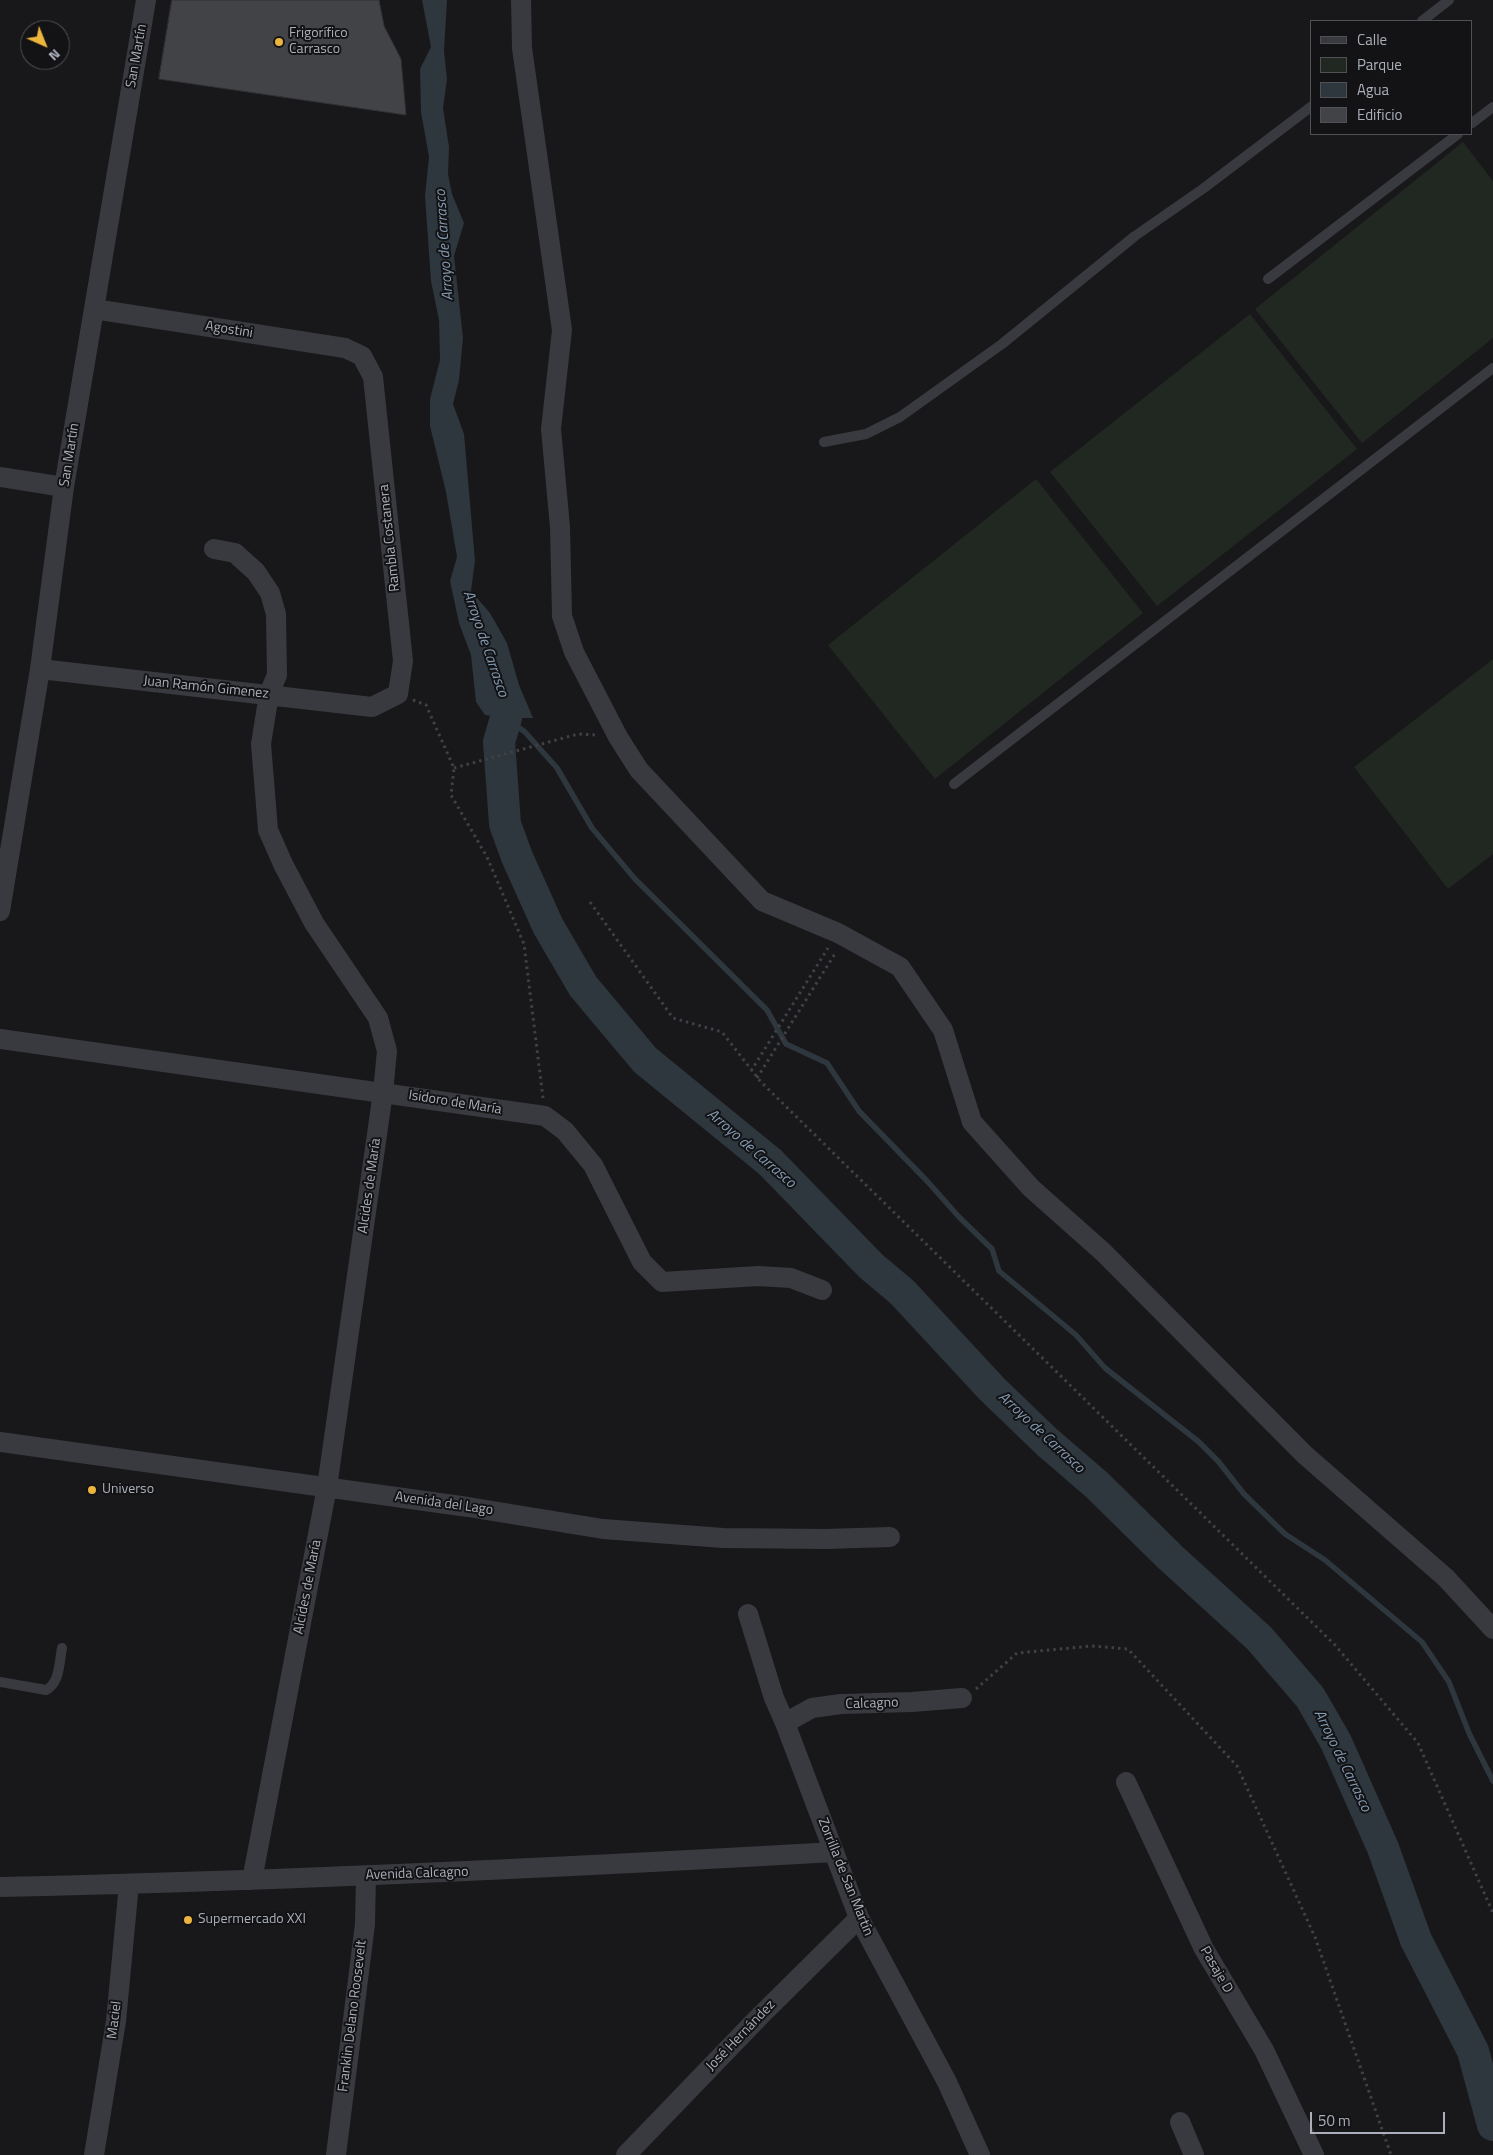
<!DOCTYPE html>
<meta charset="utf-8">
<style>
body{margin:0}
#map{position:relative;width:1493px;height:2155px;overflow:hidden;background:#18181a;font-family:"Titillium Web",sans-serif}
canvas{display:block}
.legend{position:absolute;left:1310px;top:20px;width:162px;height:115px;box-sizing:border-box;background:#131315;border:1px solid #4f5157;margin:0;padding:6px 9px;list-style:none;font-size:15px;color:#aaafb9}
.legend li{display:flex;align-items:center;gap:10px;height:25px}
.legend b{width:25px;border:1px solid #4f5157}
.north{position:absolute;left:20px;top:20px;width:50px;height:50px;box-sizing:border-box;background:#131315;border:1px solid #4f5157;border-radius:50%;rotate:136deg;font-size:14px;font-weight:700;line-height:20px;text-align:center;color:#aaafb9}
.north::after{content:'';display:block;margin:auto;width:18px;height:22px;background:#ecb53d;clip-path:polygon(50% 0,100% 100%,50% 72%,0 100%)}
.scale{position:absolute;left:1310px;top:2112px;width:135px;height:22px;box-sizing:border-box;border:2px solid #aaafb9;border-top:0;padding-left:6px;font-size:15px;line-height:18px;white-space:nowrap;color:#aaafb9;-webkit-text-stroke:4px #131315;paint-order:stroke}
</style>
<div id="map">
<canvas width="1493" height="2155"></canvas>
<ul class="legend">
<li><b style="height:6px;background:#393a3f"></b>Calle</li>
<li><b style="height:14px;background:#202821"></b>Parque</li>
<li><b style="height:14px;background:#2e363e"></b>Agua</li>
<li><b style="height:14px;background:#424347"></b>Edificio</li>
</ul>
<div class="north">N</div>
<div class="scale">50 m</div>
</div>
<script>
const ctx = document.querySelector('canvas').getContext('2d');
ctx.lineJoin = 'round';
function paint(path, color) { ctx.fillStyle = color; ctx.fill(path, 'evenodd'); }
function stroke(path, color, width, dash) { ctx.strokeStyle = color; ctx.lineWidth = width; ctx.lineCap = dash ? 'butt' : 'round'; ctx.setLineDash(dash || []); ctx.stroke(path); }
function label(font, color, halo, rows, align = 'center') {
  ctx.font = font + ' "Titillium Web",sans-serif'; ctx.lineWidth = 4; ctx.setLineDash([]); ctx.textBaseline = 'middle'; ctx.strokeStyle = halo; ctx.fillStyle = color; for (const [text, x, y, turn = 0] of rows) {
    ctx.save(); ctx.translate(x, y); ctx.rotate((+turn || 0) * Math.PI / 180); ctx.textAlign = isNaN(turn) ? turn : align; if (halo) ctx.strokeText(text, 0, 0); ctx.fillText(text, 0, 0); ctx.restore();
  }
}
const green = new Path2D(`
 M1463,142l30,39v157l-131,105 -107,-134z
 M1250,314l107,135 -200,157 -107,-134z
 M1036,479l107,134 -208,166 -107,-134z
 M1493,659v195l-45,35 -94,-122z`);
const water = new Path2D(`
 M422,0h25l-3,51 3,28 -4,29 6,39 -1,27 4,20 12,29 -10,33 9,82 -4,42 -6,24 11,30 11,127 -4,30 19,22 17,30 12,42 14,33h-27l-21,-3 -9,-13 -5,-47 -12,-32 -9,-42 7,-24 -11,-65 -16,-66v-27l10,-39 -1,-40 -8,-39 -6,-85 4,-39 -8,-45 -1,-43 11,-22z`);
const stream = new Path2D(`
 M506,718l19,14 32,36 35,60 43,51 132,131 19,34 41,19 32,48 69,71 31,35 33,32 7,22 77,64 29,33 94,74 19,19 26,33 41,40 40,26 97,82 27,40 20,51 24,48`);
const river = new Path2D(`
 M497,675l9,32v11l-7,24 6,82 12,33 31,69 35,60 62,74 125,102 101,104 31,26 90,97 55,53 50,43 73,72 89,81 51,59 26,45 47,106 33,92 57,111 20,74`);
const building = new Path2D(`
 M172,0h207l5,26 17,33 5,56 -247,-36z`);
const path = new Path2D(`
 M413,700l13,5 28,63 -3,27 36,62 37,87 19,154
 M454,768l124,-34 19,1
 M590,902l83,116 49,14 39,50 574,563 83,98 75,170
 M751,1071l77,-123
 M757,1078l79,-126
 M976,1689l41,-36 75,-7 36,3 109,117 78,171 76,218`);
const lane = new Path2D(`
 M1422,21l27,-21
 M1472,123l21,-16
 M1268,279l190,-145
 M824,442l42,-8 34,-17 102,-73 133,-108 69,-48 108,-82
 M954,784l539,-416
 M0,1682l46,8c14,-7 13,-27 16,-42`);
const street = new Path2D(`
 M521,0l1,48 40,282 -11,99 9,98 2,89 12,36 44,85 21,33 123,131 76,32 62,34 43,63 29,92 59,66 72,64 202,203 141,123 47,51
 M0,477l64,10
 M214,549l21,4 21,19 14,21 6,21 1,61 -8,19 -8,50 7,86 15,34 31,59 64,95 9,33 -4,41 -56,395 -75,393
 M40,669l332,38 26,-13 5,-33 -30,-284 -11,-21 -17,-8 -251,-39
 M0,911l40,-242 24,-182 82,-487
 M0,1039l545,77 20,15 28,34 49,97 20,20 96,-6 33,2 31,12
 M0,1442l468,65 135,22 120,9 102,1 65,-2
 M748,1614l26,84 11,25 74,195 88,164 33,73
 M785,1723l27,-15 29,-4 71,-2 50,-4
 M1126,1782l78,167 60,101 50,105
 M0,1887c278,-6 556,-19 834,-35
 M1180,2122l14,33
 M94,2155l22,-134 13,-137
 M336,2155l29,-231 1,-48
 M626,2155l132,-137 101,-100`);
const markers = [
 [279,42,5,"#ecb53d"],
 [92,1490,5,"#ecb53d"],
 [188,1920,5,"#ecb53d"]
];
const poiNames = [
 ["Frigorífico",289,34],
 ["Carrasco",289,50],
 ["Universo",102,1490],
 ["Supermercado XXI",198,1920]
];
const streetNames = [
 ["San Martín",137,56,-80],
 ["Agostini",229,330,9],
 ["San Martín",70,455,-81],
 ["Rambla Costanera",390,538,-96],
 ["Juan Ramón Gimenez",206,688,6],
 ["Isidoro de María",455,1103,9],
 ["Alcides de María",370,1186,-82],
 ["Avenida del Lago",444,1504,8],
 ["Alcides de María",308,1587,-79],
 ["Calcagno",872,1704,-2],
 ["Avenida Calcagno",417,1874,-2],
 ["Zorrilla de San Martín",845,1877,68],
 ["Pasaje D",1216,1970,60],
 ["Franklin Delano Roosevelt",353,2016,-83],
 ["Maciel",115,2020,-83],
 ["José Hernández",741,2036,-46]
];
const waterNames = [
 ["Arroyo de Carrasco",445,245,-94],
 ["Arroyo de Carrasco",485,644,71],
 ["Arroyo de Carrasco",751,1149,41],
 ["Arroyo de Carrasco",1041,1433,43],
 ["Arroyo de Carrasco",1342,1761,64]
];
paint(green, '#202821');
paint(water, '#2e363e');
stroke(stream, '#2e363e', 5.5);
stroke(river, '#2e363e', 32);
paint(building, '#424347');
stroke(building, '#323236', 1);
stroke(path, '#3f4146', 3, [2.5, 4]);
stroke(lane, '#393a3f', 10);
stroke(street, '#393a3f', 20);
for (const [x, y, r, color] of markers) { const dot = new Path2D(); dot.arc(x, y, r, 0, 2 * Math.PI); ctx.fillStyle = color; ctx.fill(dot); stroke(dot, '#131315', 2); }
label('14px', '#aaafb9', '#131315', poiNames, 'left');
label('14px', '#aaafb9', '#131315', streetNames);
label('italic 15px', '#839bb3', '#131315', waterNames);
</script>
